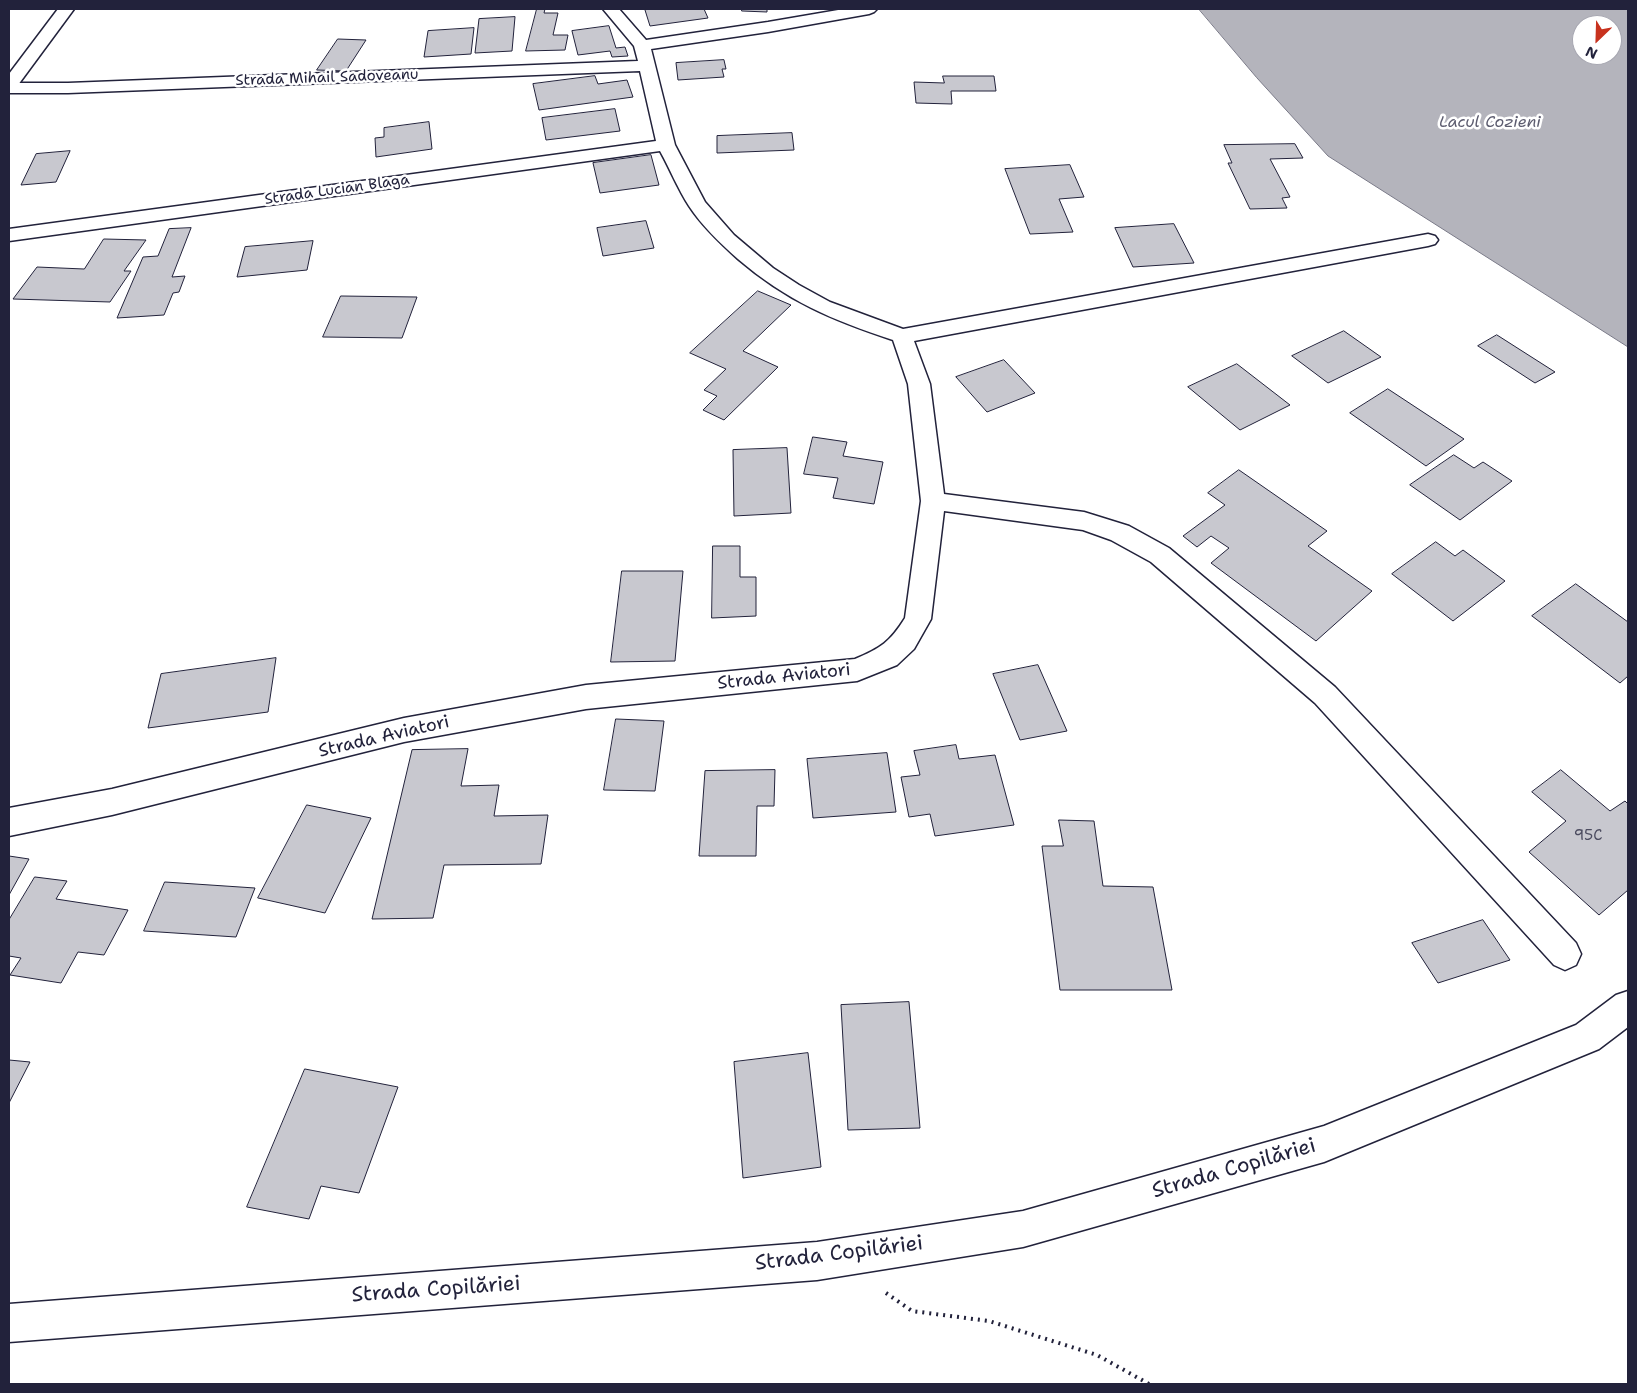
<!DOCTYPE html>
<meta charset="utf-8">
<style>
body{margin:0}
#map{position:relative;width:1637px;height:1393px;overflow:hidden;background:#fff;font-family:"Shantell Sans",sans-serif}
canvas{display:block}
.frame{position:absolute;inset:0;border:10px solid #22223b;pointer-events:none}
.north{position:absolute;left:1572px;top:15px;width:50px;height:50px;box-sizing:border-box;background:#fff;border:1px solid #a7a7b1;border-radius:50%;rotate:204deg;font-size:14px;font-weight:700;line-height:20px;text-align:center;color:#22223b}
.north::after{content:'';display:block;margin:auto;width:18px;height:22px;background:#c8321e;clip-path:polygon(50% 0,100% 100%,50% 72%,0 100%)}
</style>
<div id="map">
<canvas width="1637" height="1393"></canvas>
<div class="frame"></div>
<div class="north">N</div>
</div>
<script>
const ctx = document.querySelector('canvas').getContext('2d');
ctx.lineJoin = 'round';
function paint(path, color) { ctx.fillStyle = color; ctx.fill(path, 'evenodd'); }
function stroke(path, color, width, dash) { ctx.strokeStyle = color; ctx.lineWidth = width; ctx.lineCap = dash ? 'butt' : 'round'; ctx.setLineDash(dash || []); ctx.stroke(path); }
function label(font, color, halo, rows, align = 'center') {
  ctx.font = font + ' "Shantell Sans",sans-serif'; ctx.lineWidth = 5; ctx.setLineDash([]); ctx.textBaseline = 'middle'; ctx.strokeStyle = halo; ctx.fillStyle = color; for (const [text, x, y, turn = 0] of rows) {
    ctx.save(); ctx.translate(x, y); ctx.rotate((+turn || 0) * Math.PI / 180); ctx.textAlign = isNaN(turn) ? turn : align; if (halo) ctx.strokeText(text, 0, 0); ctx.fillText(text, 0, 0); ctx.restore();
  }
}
const water = new Path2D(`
 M1199,9h429v338l-300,-191 -71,-78zM1582,25h30v30h-30z`);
const building = new Path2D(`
 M537,9h8l-1,4h14l-5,22h15l-3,15 -39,1z
 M654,9h50l4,9 -58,8 -5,-16z
 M742,9h25v3l-25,-1z
 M515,17l-3,34 -37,2 4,-34z
 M609,26l7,22 9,-1 3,9 -16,1 -2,-6 -32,4 -6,-24z
 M474,28l-3,26 -47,3 4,-26z
 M338,39l28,1 -20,31 -29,-1z
 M724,60l2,9h-4l2,8 -46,3 -2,-17z
 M595,76l3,8 29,-4 6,17 -94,13 -6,-26z
 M943,76h51l2,15h-45l1,13 -36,-1 -2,-21 30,1z
 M615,109l5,22 -74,9 -4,-22z
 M429,122l3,27 -56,8 -1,-19 9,-1v-9z
 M792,133l2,17 -77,3v-17z
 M1295,144l8,14 -33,1 20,38 -8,1 5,10 -37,1 -22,-46h4l-8,-18z
 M70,151l-14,31 -35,3 15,-31z
 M651,155l8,30 -59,8 -7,-30z
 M1070,165l14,32 -25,2 14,33 -43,2 -25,-65z
 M646,221l8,27 -51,8 -6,-28z
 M1174,224l20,39 -61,4 -18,-39z
 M191,228l-19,49 13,-1 -6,16 -6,1 -9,22 -47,3 26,-61 15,-1 11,-27z
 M104,239l42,1 -22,31h7l-21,31 -97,-3 24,-32 47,2z
 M313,241l-6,29 -70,7 8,-30z
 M758,291l33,14 -48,46 35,16 -54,53 -21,-10 14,-14 -13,-6 22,-21 -36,-16z
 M341,296l76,1 -15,41 -79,-1z
 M1344,331l37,26 -53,26 -36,-27z
 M1497,335l58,37 -20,11 -57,-37z
 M1004,360l31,33 -48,19 -31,-35z
 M1237,364l53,41 -50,25 -52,-43z
 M1388,389l76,50 -38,27 -76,-53z
 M813,437l34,5 -4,14 40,6 -9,42 -41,-6 5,-20 -34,-4z
 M787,448l4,65 -57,3 -1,-66z
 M1454,455l20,13 9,-6 29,19 -52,39 -50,-35z
 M1239,470l88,61 -19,15 64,45 -56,50 -105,-78 18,-15 -18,-12 -14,11 -14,-11 42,-31 -17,-12z
 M1436,542l19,14 8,-6 42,31 -52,40 -61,-47z
 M713,546h27v31h16v39l-44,2z
 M622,571h61l-8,90 -64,1z
 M1576,584l52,38v54l-8,7 -88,-67z
 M276,658l-8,54 -120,16 13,-54z
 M1038,665l29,66 -47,9 -27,-66z
 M616,719l48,2 -9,70 -51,-1z
 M956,745l3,14 36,-4 19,70 -79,11 -5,-22 -21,3 -8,-40 19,-2 -6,-24z
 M468,749l-7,37 38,-1 -5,31 54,-1 -7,49 -97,1 -11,53 -61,1 40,-169z
 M887,753l9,59 -83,6 -6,-59z
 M775,770l-1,36h-17l-1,50h-57l6,-85z
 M1561,770l49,41 15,-10 3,3v86l-29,25 -70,-63 37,-31 -34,-29z
 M307,805l64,13 -46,95 -67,-15z
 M1059,820l35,1 9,65 50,1 19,103h-112l-18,-144h21z
 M9,856l20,3 -20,36z
 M35,877l32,4 -11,18 72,11 -24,45 -26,-3 -17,31 -51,-8 11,-17 -12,-2v-36z
 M165,882l90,6 -19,49 -92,-6z
 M1483,920l27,40 -72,23 -26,-40z
 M909,1002l11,126 -72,2 -7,-125z
 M808,1053l13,114 -78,11 -9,-116z
 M9,1060l21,2 -21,41z
 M305,1069l93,18 -39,106 -38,-7 -12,33 -62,-12z`);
const path = new Path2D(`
 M886,1293l26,18 77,10 108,34 52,29`);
const minor = new Path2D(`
 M603,9h16l27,31 122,-18 76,-13h33l-3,3 -5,2 -101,18 -117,17 24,96 30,57 29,33 39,33 26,17 31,17 73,27 525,-95 7,2 3,4 -3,4 -7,2 -514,95 16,43 14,110 140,18 45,14 40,22 166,139 241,256 5,11 -5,11 -11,5 -11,-5 -239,-262 -164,-141 -40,-22 -28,-10 -139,-19 -13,108 -17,30 -17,16 -40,16 -271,28 -182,33 -292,73 -103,21v-28l103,-19 292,-71 182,-33 269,-26c26,-11 35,-17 50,-41l16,-117 -13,-117 -15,-44c-61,-20 -106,-39 -155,-81 -18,-16 -36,-33 -49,-53 -11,-17 -19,-37 -29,-55l-651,90v-12l647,-88 -16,-70 -572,22h-59v-10h59l570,-22 -4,-15z
 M1628,991v36l-29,22 -275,113 -301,85 -206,33 -808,62v-38l808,-62 206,-31 301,-85 252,-101 40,-30z`);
const major = new Path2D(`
 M58,9h16l-59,80 -6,1v-16z`);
const farStreetnames = [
 ["Strada Mihail Sadoveanu",327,78,-2],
 ["Strada Lucian Blaga",337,190,-8]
];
const numberNames = [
 ["95C",1588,836]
];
const farWaternames = [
 ["Lacul Cozieni",1490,123]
];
const streetNames = [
 ["Strada Aviatori",784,677,-6],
 ["Strada Aviatori",384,737,-13]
];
const nearStreetnames = [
 ["Strada Copilăriei",1234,1169,-16],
 ["Strada Copilăriei",839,1254,-7],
 ["Strada Copilăriei",436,1290,-4]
];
paint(water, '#b4b4bc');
stroke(water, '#7a7a88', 1);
paint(building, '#c8c8cf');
stroke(building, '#22223b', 1);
stroke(minor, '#22223b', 3);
stroke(major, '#22223b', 3);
stroke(path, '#22223b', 4, [2, 5]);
paint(minor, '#fff');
paint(major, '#fff');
label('15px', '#22223b', '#fff', farStreetnames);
label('15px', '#4c4c60', null, numberNames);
label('italic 16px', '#5c5c6f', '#fff', farWaternames);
label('18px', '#22223b', '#fff', streetNames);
label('21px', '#22223b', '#fff', nearStreetnames);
</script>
